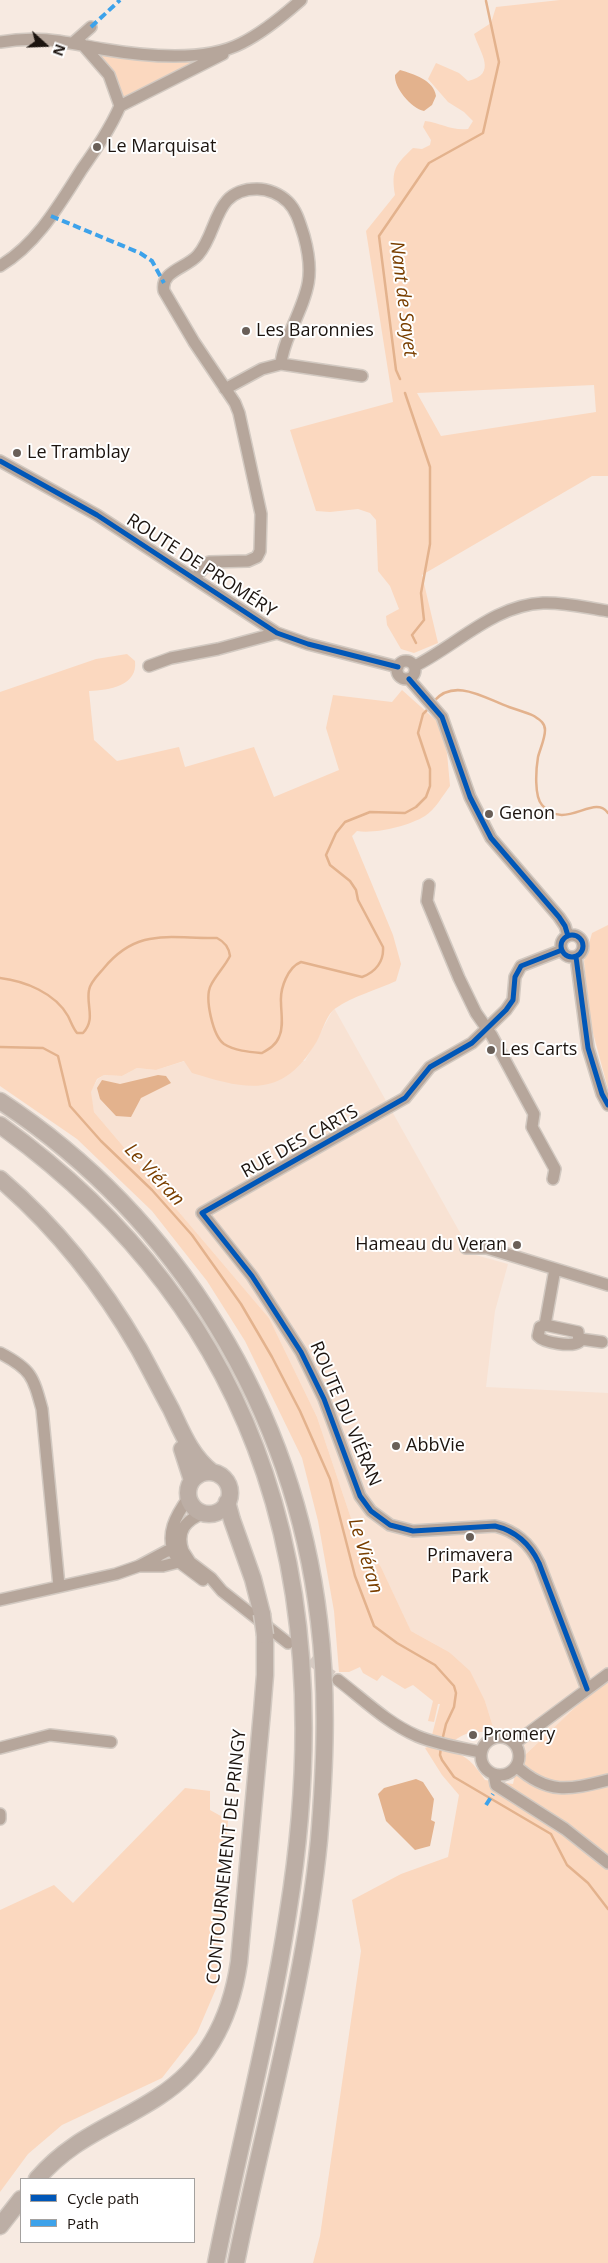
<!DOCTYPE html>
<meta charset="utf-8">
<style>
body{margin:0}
#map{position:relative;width:608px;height:2263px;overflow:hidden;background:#f7eae1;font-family:"Open Sans",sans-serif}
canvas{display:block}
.legend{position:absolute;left:20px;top:2178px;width:175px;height:65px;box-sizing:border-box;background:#fff;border:1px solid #a4a19f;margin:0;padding:6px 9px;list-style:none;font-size:15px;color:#1c140f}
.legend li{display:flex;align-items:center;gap:10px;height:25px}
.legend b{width:25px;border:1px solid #a4a19f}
.north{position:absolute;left:20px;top:20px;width:50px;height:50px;-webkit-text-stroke:4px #fff;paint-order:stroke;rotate:110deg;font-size:14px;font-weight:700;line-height:20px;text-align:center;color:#1c140f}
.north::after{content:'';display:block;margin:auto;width:18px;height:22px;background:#1c140f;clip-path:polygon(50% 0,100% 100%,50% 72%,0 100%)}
</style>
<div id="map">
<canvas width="608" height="2263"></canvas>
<ul class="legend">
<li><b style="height:6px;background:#0057b8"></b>Cycle path</li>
<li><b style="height:6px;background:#3da2ea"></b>Path</li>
</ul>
<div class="north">N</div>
</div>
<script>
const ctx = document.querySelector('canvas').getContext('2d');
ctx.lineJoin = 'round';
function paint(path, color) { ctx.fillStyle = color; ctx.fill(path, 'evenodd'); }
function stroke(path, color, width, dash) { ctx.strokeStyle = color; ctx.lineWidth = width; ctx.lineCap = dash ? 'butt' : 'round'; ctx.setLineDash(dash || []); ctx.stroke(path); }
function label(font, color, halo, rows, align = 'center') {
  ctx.font = font + ' "Open Sans",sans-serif'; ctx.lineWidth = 4; ctx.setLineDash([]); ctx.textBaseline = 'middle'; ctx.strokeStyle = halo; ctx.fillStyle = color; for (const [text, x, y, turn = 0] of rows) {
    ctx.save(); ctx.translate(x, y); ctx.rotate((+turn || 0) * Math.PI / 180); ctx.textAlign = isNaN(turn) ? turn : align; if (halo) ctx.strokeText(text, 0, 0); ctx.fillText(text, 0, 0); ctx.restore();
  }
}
const built = new Path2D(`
 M334,1008l138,246 36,10 -13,47 -9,76 122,6v289l-21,14 -62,59 -2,-7 -13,-13 -16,-5 -9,-29 -36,-49 -38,-21 -30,-64 -25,-34 -39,-116 -48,-99 -175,-206 -4,-20 8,-13 6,-4 18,1 15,-8 19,2 29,-9h120z`);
const green = new Path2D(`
 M560,0h48v476h-16l-170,99 16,68 -24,10 -13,-4 -14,-24 -1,-9 13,-7 -9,-23 -12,-15 -2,-51 -6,-7 -12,-4 -28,3 -14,-1 -26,-81 103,-28 -27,-171 29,-36c-4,-25 0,-30 18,-47l9,1 8,-4 1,-5 -8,-13 2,-6c16,2 27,10 43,8l5,-8 -9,-9 -16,-10 -20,-23 8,-16 23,10 9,8c30,-7 12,-28 6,-47l17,-11 5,-16zM594,385l2,27 -155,24 -24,-43z
 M97,51l114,5 -86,42 -4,-2 -25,-41z
 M127,654l8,7c3,25 -26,29 -46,30l5,49 23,21 62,-14 6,20 69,-20 20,50 65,-27 -13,-42 7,-33 59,7 10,-12 37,33 8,30 3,33c-7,9 -15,24 -25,30 -16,10 -50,18 -68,15l-5,5 41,99 8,29 -5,17c-19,9 -43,15 -60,27 -9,5 -14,24 -19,33 -34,58 -69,49 -125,32l-8,-12 -28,9 -19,-2 -15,8 -18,-1 -7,4 -6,13 3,20 175,206 48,99 39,116 25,34 30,64 38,21 21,19 15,30 9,29c-19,5 -21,-2 -39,10l-23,-5 8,-31h-2l-4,18 -6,-1 5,-20 -20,-16 -8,4 -23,-14 -5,6 -14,-8 -3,-6 -11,5h-10l-5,-61 -16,-90 -16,-63 -57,-117 -38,-60 -55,-70 -75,-72 -77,-53v-394l96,-33z
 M608,925v164l-19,-71 -5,-57 8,-28z
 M608,1682v581h-295l7,-27 41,-285 -9,-51 49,-26 47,-17 11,-62 -17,-20 -17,-27 5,-2c30,7 37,7 55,34l28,4 3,-14 9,-15 62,-59z
 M185,1788l25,3v19l18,10 -10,164 -21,49 -35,45 -100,47 -34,29 -28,38v-282l54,-25 19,18z`);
const water = new Path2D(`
 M400,70c13,4 34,10 36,26l-4,9 -8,6c-13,-3 -30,-23 -29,-36z
 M158,1075l8,1 5,7 -30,15 -10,19 -15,-1 -16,-17 -3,-11 5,-8 18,4z
 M416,1779l7,3 11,17 -3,21 4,2 -5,24 -15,4 -29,-29 -8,-27 6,-6z`);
const stream = new Path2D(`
 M400,379l-4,-9 -17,-134 50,-73 54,-30 16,-71 -13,-61
 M405,393l25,74v77l-9,49 3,27 -12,15 4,8
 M434,701c21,-24 52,-2 75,6 8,3 17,5 25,9 6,4 11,7 11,14 0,9 -5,19 -7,27 -2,12 -4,39 4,48 23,27 52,-12 66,8
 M0,978c25,3 55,15 68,38 3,6 5,12 9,17h6c13,-14 3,-27 6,-43 1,-8 10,-16 15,-22 34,-41 66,-29 113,-30 8,4 12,9 13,18 -5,10 -14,19 -19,29 -7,13 2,51 13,59 11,7 26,8 38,9 7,-4 14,-8 17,-16 5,-10 2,-24 2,-35 -1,-14 7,-35 20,-40l61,15c14,-5 22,-16 21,-30l-25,-47 -2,-10 -6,-9 -20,-16 -4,-10 10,-22 9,-11 25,-10 35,1 11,-6 10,-10 4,-11v-17l-12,-36 5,-19 6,-6
 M0,1047l43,1 15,8 12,50 31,35 51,49 40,45 49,69 31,53 28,54 30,68 25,97 19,50 23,17 38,22 19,21 2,7 -2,14 -8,17 -4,17
 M441,1746l-1,9 2,5 12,17 97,57 16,31 21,18 20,26`);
const minorTunnel = new Path2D(`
 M297,1650l41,30`);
const minor = new Path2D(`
 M0,42c38,-7 65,0 102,7 41,7 102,14 140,-6 22,-11 41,-27 59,-43
 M74,42l17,-15
 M120,106l103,-52
 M0,266c37,-22 59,-61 82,-97 14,-20 28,-40 38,-63l-11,-31 -27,-31
 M225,389l37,-20 19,-5 81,12
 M0,461l97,54 180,118 31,11 90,23
 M195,578l14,-16 39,-1 9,-4 3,-6 1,-37 -22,-101 -4,-10 -41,-61 -30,-51c-4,-20 23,-23 34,-36 21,-24 15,-66 59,-66 11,0 23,5 31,13 9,9 12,22 16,34 11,40 4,55 -12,92 -5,12 -10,23 -11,36
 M397 670a9 9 0 1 1 18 0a9 9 0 1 1-18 0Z
 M149,666l22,-8 47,-9 59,-16
 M415,666c42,-21 79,-61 128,-63 22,-1 44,5 65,8
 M409,679l33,38 28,80 21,41 68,79 6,9 3,10
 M429,885l-2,16 32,77 17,35 16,23 42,78 -2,13 23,42 -2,10
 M561 946a11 11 0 1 1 22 0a11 11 0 1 1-22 0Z
 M562,950l-41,16 -6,11 -2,23 -7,10 -34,33 -42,24 -25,31 -203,115 50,63 49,76 23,47 36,97 11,15 19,14 23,6 82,-5c21,5 35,18 44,37l48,126
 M576,957l12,91 14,46 6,11
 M466,1248h21l121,37
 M545,1325l33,7 1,10c-7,5 -35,1 -41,-6l2,-9 5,-2 10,-56
 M580,1339l22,3
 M0,1353c31,16 33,23 42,56l17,177
 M183,1551c-7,-20 3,-31 21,-38
 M176,1557c-12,-22 0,-42 13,-60
 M141,1566h22l16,-4 24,18
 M0,1600l116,-26 23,-8 28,-15h16l7,11 21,16 11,13 66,52
 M338,1680c25,19 49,43 79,56 19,8 43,12 64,16
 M481 1756a19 19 0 1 1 38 0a19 19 0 1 1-38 0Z
 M515,1743l93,-69
 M0,1748l50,-13 61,7
 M516,1766c32,29 53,24 92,14
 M494,1774l2,11 69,44 43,34
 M0,1814v5`);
const highway = new Path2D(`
 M0,1101c178,117 294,309 319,520 9,73 6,146 0,219 -14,143 -55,282 -83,423
 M0,1125c271,195 339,471 288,788 -18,118 -49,233 -72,350
 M0,1179c56,48 102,106 139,170 11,20 21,40 32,60 11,23 20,47 41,63
 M182,1449l10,31
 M188 1493a21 21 0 1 1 42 0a21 21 0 1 1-42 0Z
 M227,1502l5,18 21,59 9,35
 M37,2179c36,-42 77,-53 121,-82 49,-31 73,-80 81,-135l23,-250 3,-37v-40
 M0,2226l21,-27`);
const highwayBridge = new Path2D(`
 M262,1614l3,21`);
const quiet = new Path2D(`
 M91,27l29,-27
 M51,216l89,37 12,8 12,22
 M486,1805l7,-11`);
const cycleway = new Path2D(`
 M0,461l97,54 180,118 31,11 90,23
 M409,679l33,38 28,80 21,41 68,79 6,9 3,10
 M561 946a11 11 0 1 1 22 0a11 11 0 1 1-22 0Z
 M562,950l-41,16 -6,11 -2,23 -7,10 -34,33 -42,24 -25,31 -203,115 50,63 49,76 23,47 36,97 11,15 19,14 23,6 82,-5c21,5 35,18 44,37l48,126
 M576,957l12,91 14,46 6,11`);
const markers = [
 [97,147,5,"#695f58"],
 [246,331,5,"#695f58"],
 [17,453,5,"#695f58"],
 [489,814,5,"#695f58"],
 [491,1050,5,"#695f58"],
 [517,1245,5,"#695f58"],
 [396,1446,5,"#695f58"],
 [470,1537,5,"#695f58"],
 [473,1735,5,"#695f58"]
];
const poiNames = [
 ["Le Marquisat",107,147],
 ["Les Baronnies",256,331],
 ["Le Tramblay",27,453],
 ["Genon",499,814],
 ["Les Carts",501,1050],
 ["Hameau du Veran",507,1245,"right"],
 ["AbbVie",406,1446],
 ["Primavera",470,1556,"center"],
 ["Park",470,1577,"center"],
 ["Promery",483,1735]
];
const streetNames = [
 ["ROUTE DE PROMÉRY",201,566,33],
 ["RUE DES CARTS",300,1142,-29],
 ["ROUTE DU VIÉRAN",345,1414,67],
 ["CONTOURNEMENT DE PRINGY",227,1857,-84]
];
const waterNames = [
 ["Nant de Sayet",403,299,83],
 ["Le Viéran",154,1175,47],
 ["Le Viéran",365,1556,73]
];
paint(built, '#f8e2d3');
paint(green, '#fbd8bf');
paint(water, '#e3b28d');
stroke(stream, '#e3b28d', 2.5);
stroke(minorTunnel, '#d6cac2', 11, [11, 5.5]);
stroke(minor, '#d2c9c1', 14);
stroke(highway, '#d2c9c1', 19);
stroke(minor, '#b6a69b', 11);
stroke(highway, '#bcaea5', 16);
stroke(highwayBridge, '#d2c9c1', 19, []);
stroke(highwayBridge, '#bcaea5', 16);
stroke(quiet, '#3da2ea', 4, [8, 4]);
stroke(cycleway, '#0057b8', 5);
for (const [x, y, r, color] of markers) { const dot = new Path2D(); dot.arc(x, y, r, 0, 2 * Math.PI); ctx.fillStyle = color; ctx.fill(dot); stroke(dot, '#fff', 2); }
label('18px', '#1c140f', '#fff', poiNames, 'left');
label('18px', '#1c140f', '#fff', streetNames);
label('italic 19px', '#7a3f00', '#fff', waterNames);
</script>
